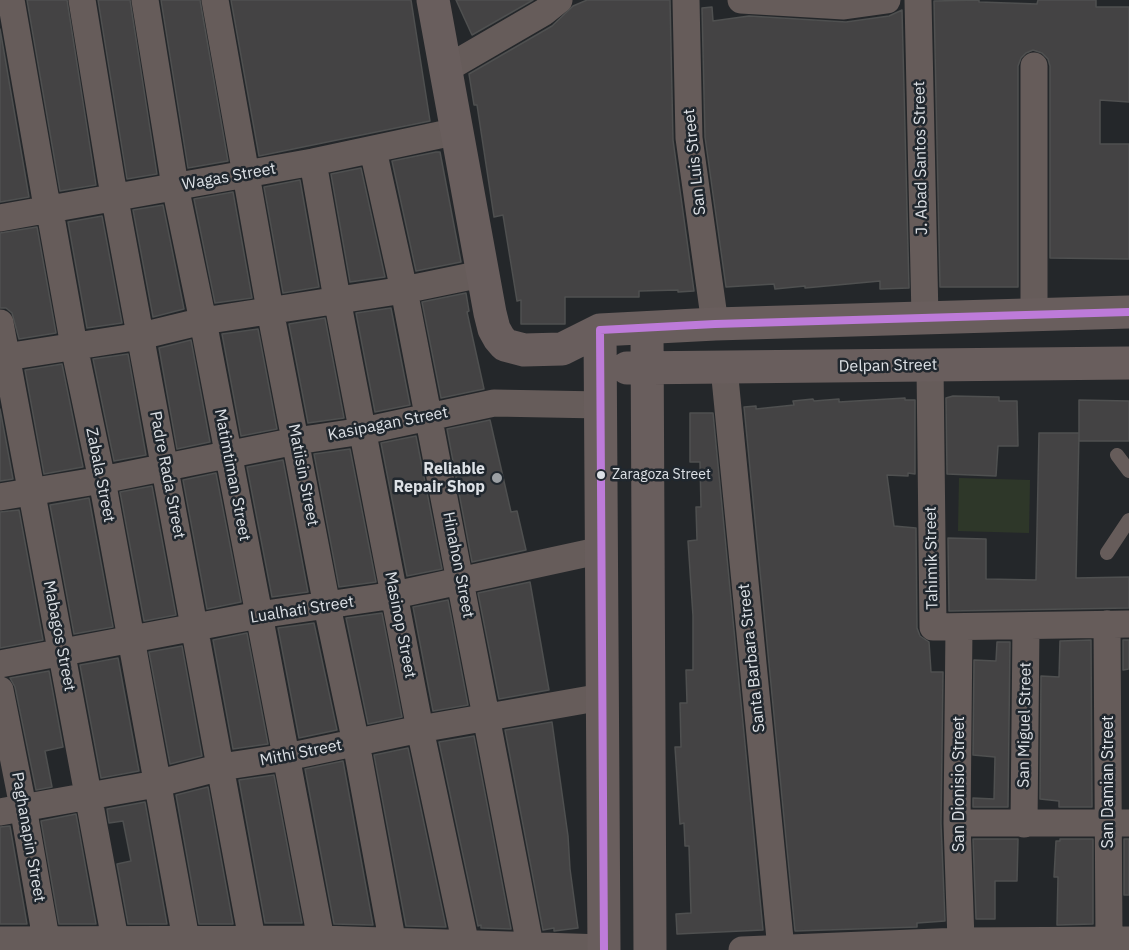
<!DOCTYPE html>
<style>
body{margin:0}
canvas{display:block;background:#24272a}
</style>
<canvas width="1129" height="950"></canvas>
<script>
const ctx = document.querySelector('canvas').getContext('2d');
ctx.lineJoin = 'round';
function paint(path, color) { ctx.fillStyle = color; ctx.fill(path, 'evenodd'); }
function stroke(path, color, width, dash) { ctx.strokeStyle = color; ctx.lineWidth = width; ctx.lineCap = dash ? 'butt' : 'round'; ctx.setLineDash(dash || []); ctx.stroke(path); }
function label(font, color, halo, rows, align = 'center') {
  ctx.font = font + ' "IBM Plex Sans",sans-serif'; ctx.lineWidth = 5; ctx.setLineDash([]); ctx.textBaseline = 'middle'; ctx.strokeStyle = halo; ctx.fillStyle = color; for (const [text, x, y, turn = 0] of rows) {
    ctx.save(); ctx.translate(x, y); ctx.rotate((+turn || 0) * Math.PI / 180); ctx.textAlign = isNaN(turn) ? turn : align; if (halo) ctx.strokeText(text, 0, 0); ctx.fillText(text, 0, 0); ctx.restore();
  }
}
const green = new Path2D(`
 M959,478l71,2 -1,53 -71,-2z`);
const building = new Path2D(`
 M27,0h40l29,185 -36,6z
 M98,0h32l27,174 -30,5z
 M161,0h39l28,161 -40,7z
 M231,0h180l19,121 -171,35z
 M456,0h77l-61,35z
 M587,0h83l3,140 21,151 -16,1v-2l-39,1v6h-74v27h-44v-24l-4,1 -14,-86 -9,2 -17,-112h-3l-5,-31 83,-48 21,-20z
 M979,0v2l58,2 1,-4h58v7h33v95l-29,-2v44h29v115l-79,-1v-192l-2,-7 -6,-6 -9,-3 -7,3 -5,5 -3,8v221h-78l-6,-286z
 M712,7l1,14 36,-5 97,6 43,-6 13,-6 7,278 -29,1v-8l-75,7v-2l-30,3 -1,-5 -48,3 -21,-150 -3,-129z
 M0,29l29,168 -29,5z
 M436,152h4l21,110 -45,9 -24,-110z
 M361,168l24,109 -35,5 -19,-108z
 M300,180l19,107 -36,6 -19,-106z
 M233,192l19,106 -37,5 -21,-104z
 M163,205l21,104 -31,8 -20,-107z
 M102,216l20,107 -35,5 -19,-106z
 M37,227l19,106 -37,6 -7,-26 -6,-5h-6v-75z
 M466,293l3,18 -2,1 17,77 -43,9 -19,-96z
 M391,308l19,97 -35,7 -19,-99z
 M325,318l19,100 -36,5 -19,-99z
 M258,329l19,100 -36,7 -19,-102z
 M191,340l19,102 -33,7 -18,-101z
 M128,354l18,101 -32,6 -21,-102z
 M62,364l21,103 -39,7 -19,-104z
 M953,396l46,1v4h18l1,45h-20l-2,30 -49,-2 -1,-76z
 M905,398v2h10v74l-7,-1v3l-21,-1 7,51 22,2 1,100 3,8 9,6 2,30h12l-2,151 4,98 -28,2v4l-122,4 -51,-524 12,-1v3l38,-4 -1,-4 20,-2 1,2 25,-2v3z
 M1079,400l50,1v40h-50z
 M0,409l13,70 -13,2z
 M690,413h23l50,517 -86,4 -1,-20 15,-1 -2,-67h-4l-1,-23 -4,1 -5,-77h6l-1,-44h7l-1,-33h7v-54l-5,-75 9,-1 -1,-33h5l-1,-45h-10z
 M490,420l21,92 6,-1 9,39 -54,12 -25,-133z
 M1039,433h40l-3,145 53,-1v31l-180,3 -1,-73 38,1v40l50,1z
 M416,436l26,133 -35,7 -26,-133z
 M350,449l26,133 -37,5 -25,-133z
 M283,460l25,132 -36,5 -25,-130z
 M216,473l25,129 -34,7 -24,-129z
 M152,486l24,129 -32,6 -24,-129z
 M89,498l24,129 -39,7 -24,-129z
 M19,510l24,130 -43,8v-136z
 M530,582l19,108 -50,9 -21,-106z
 M448,600l20,105 -35,6 -20,-104z
 M382,613l20,104 -34,7 -22,-106z
 M314,623l23,107 -38,8 -21,-110z
 M247,633l21,111 -35,5 -20,-109z
 M1091,640l1,167h-33v-6l-19,-2 1,-123 18,1 1,-36z
 M1123,640h6v29l-6,1z
 M997,642h13l-2,165h-35v-9l21,1 1,-42 -22,-2 1,-95 22,1z
 M182,646l20,110 -32,8 -21,-112z
 M118,658l21,113 -38,7 -21,-113z
 M49,671l14,76 -18,4 7,36 -16,3 -21,-103 -5,-9z
 M552,722l16,114 2,33 8,59 -24,3v-3l-11,2 -38,-200z
 M474,736l37,193 -30,-1v-3l-3,1 -39,-184z
 M408,748l38,179 -40,-1 -32,-171z
 M343,761l30,164 -39,-1 -29,-155z
 M274,775l28,148h-37l-26,-143z
 M208,787l25,137h-34l-23,-129z
 M145,802l22,122h-39l-11,-60 14,-3 -8,-40 -14,2 -2,-14z
 M76,814l11,61 9,49h-37l-18,-103z
 M10,826l17,98h-27v-97z
 M973,839h45l-1,42h-22v38h-19z
 M1060,839h33v85l-36,1 1,-48h-4l2,-36h4z
 M1124,839h5v56h-5z`);
const lane = new Path2D(`
 M1117,455l12,16
 M1107,553l22,-33`);
const street = new Path2D(`
 M11,0l34,195 7,28 22,123 28,134 86,470
 M82,0l29,178 143,772
 M145,0l30,186 28,135 120,629
 M215,0l55,310 57,296 29,137 38,207
 M686,0l3,138 26,186
 M741,0l103,6 43,-6
 M918,0l7,317
 M446,69l98,-57 15,-12
 M373,150l31,140 126,655
 M313,162l24,137 83,430 47,221
 M0,218l313,-56 145,-31
 M1034,314v-248
 M0,323c39,209 78,418 117,627
 M0,358l141,-22 62,-15 201,-31 63,-13 16,-2
 M930,366l3,261 196,-3
 M724,368l57,581
 M0,497l102,-17 194,-39 67,-10 131,-28 107,2
 M1107,624l2,315
 M959,627l-2,196 4,118
 M0,664l259,-49 136,-20 207,-45
 M0,690l23,117 25,143
 M0,812l156,-28 65,-17 66,-10 133,-28 182,-32
 M957,823h172
 M1024,824l2,-198
 M0,940l320,-1 284,9
 M742,950l219,-9 168,-1`);
const secondary = new Path2D(`
 M433,0l57,313 4,16 5,9 6,7 19,5 38,-1 38,-19 115,-6 414,-12
 M647,328l3,622
 M600,330l4,620
 M627,368l502,-5`);
const bus1 = new Path2D(`
 M604,950l-4,-620 115,-6 414,-12`);
const markers = [
 [601,475,5,"#dde1e6"],
 [497,478,6,"#9ca0a4"]
];
const busNames = [
 ["Zaragoza Street",612,475]
];
const streetNames = [
 ["J. Abad Santos Street",921,158,-91],
 ["San Luis Street",695,162,-96],
 ["Wagas Street",229,177,-10],
 ["Delpan Street",888,366,-1],
 ["Kasipagan Street",388,424,-11],
 ["Zabala Street",100,475,79],
 ["Padre Rada Street",167,475,79],
 ["Matimtiman Street",232,475,79],
 ["Matiisin Street",303,475,79],
 ["Tahimik Street",932,558,-91],
 ["Hinahon Street",458,565,79],
 ["Lualhati Street",302,610,-9],
 ["Masinop Street",400,625,79],
 ["Mabagos Street",59,636,79],
 ["Santa Barbara Street",752,658,-96],
 ["San Miguel Street",1025,725,-89],
 ["Mithi Street",301,753,-11],
 ["San Damian Street",1108,782,-90],
 ["San Dionisio Street",959,784,-90],
 ["Paghanapin Street",28,837,80]
];
const poiNames = [
 ["Reliable",485,469],
 ["Repair Shop",485,487]
];
paint(green, '#2e3729');
paint(building, '#444344');
stroke(building, '#4f5050', 1.5);
stroke(lane, '#665c5a', 14);
stroke(street, '#665c5a', 27);
stroke(secondary, '#695e5d', 33);
stroke(bus1, '#bd7bd9', 8);
for (const [x, y, r, color] of markers) { const dot = new Path2D(); dot.arc(x, y, r, 0, 2 * Math.PI); ctx.fillStyle = color; ctx.fill(dot); stroke(dot, '#20272e', 2); }
label('14px', '#dde1e6', '#20272e', busNames, 'left');
label('16px', '#dde1e6', '#20272e', streetNames);
label('bold 16px', '#dde1e6', '#20272e', poiNames, 'right');
</script>
